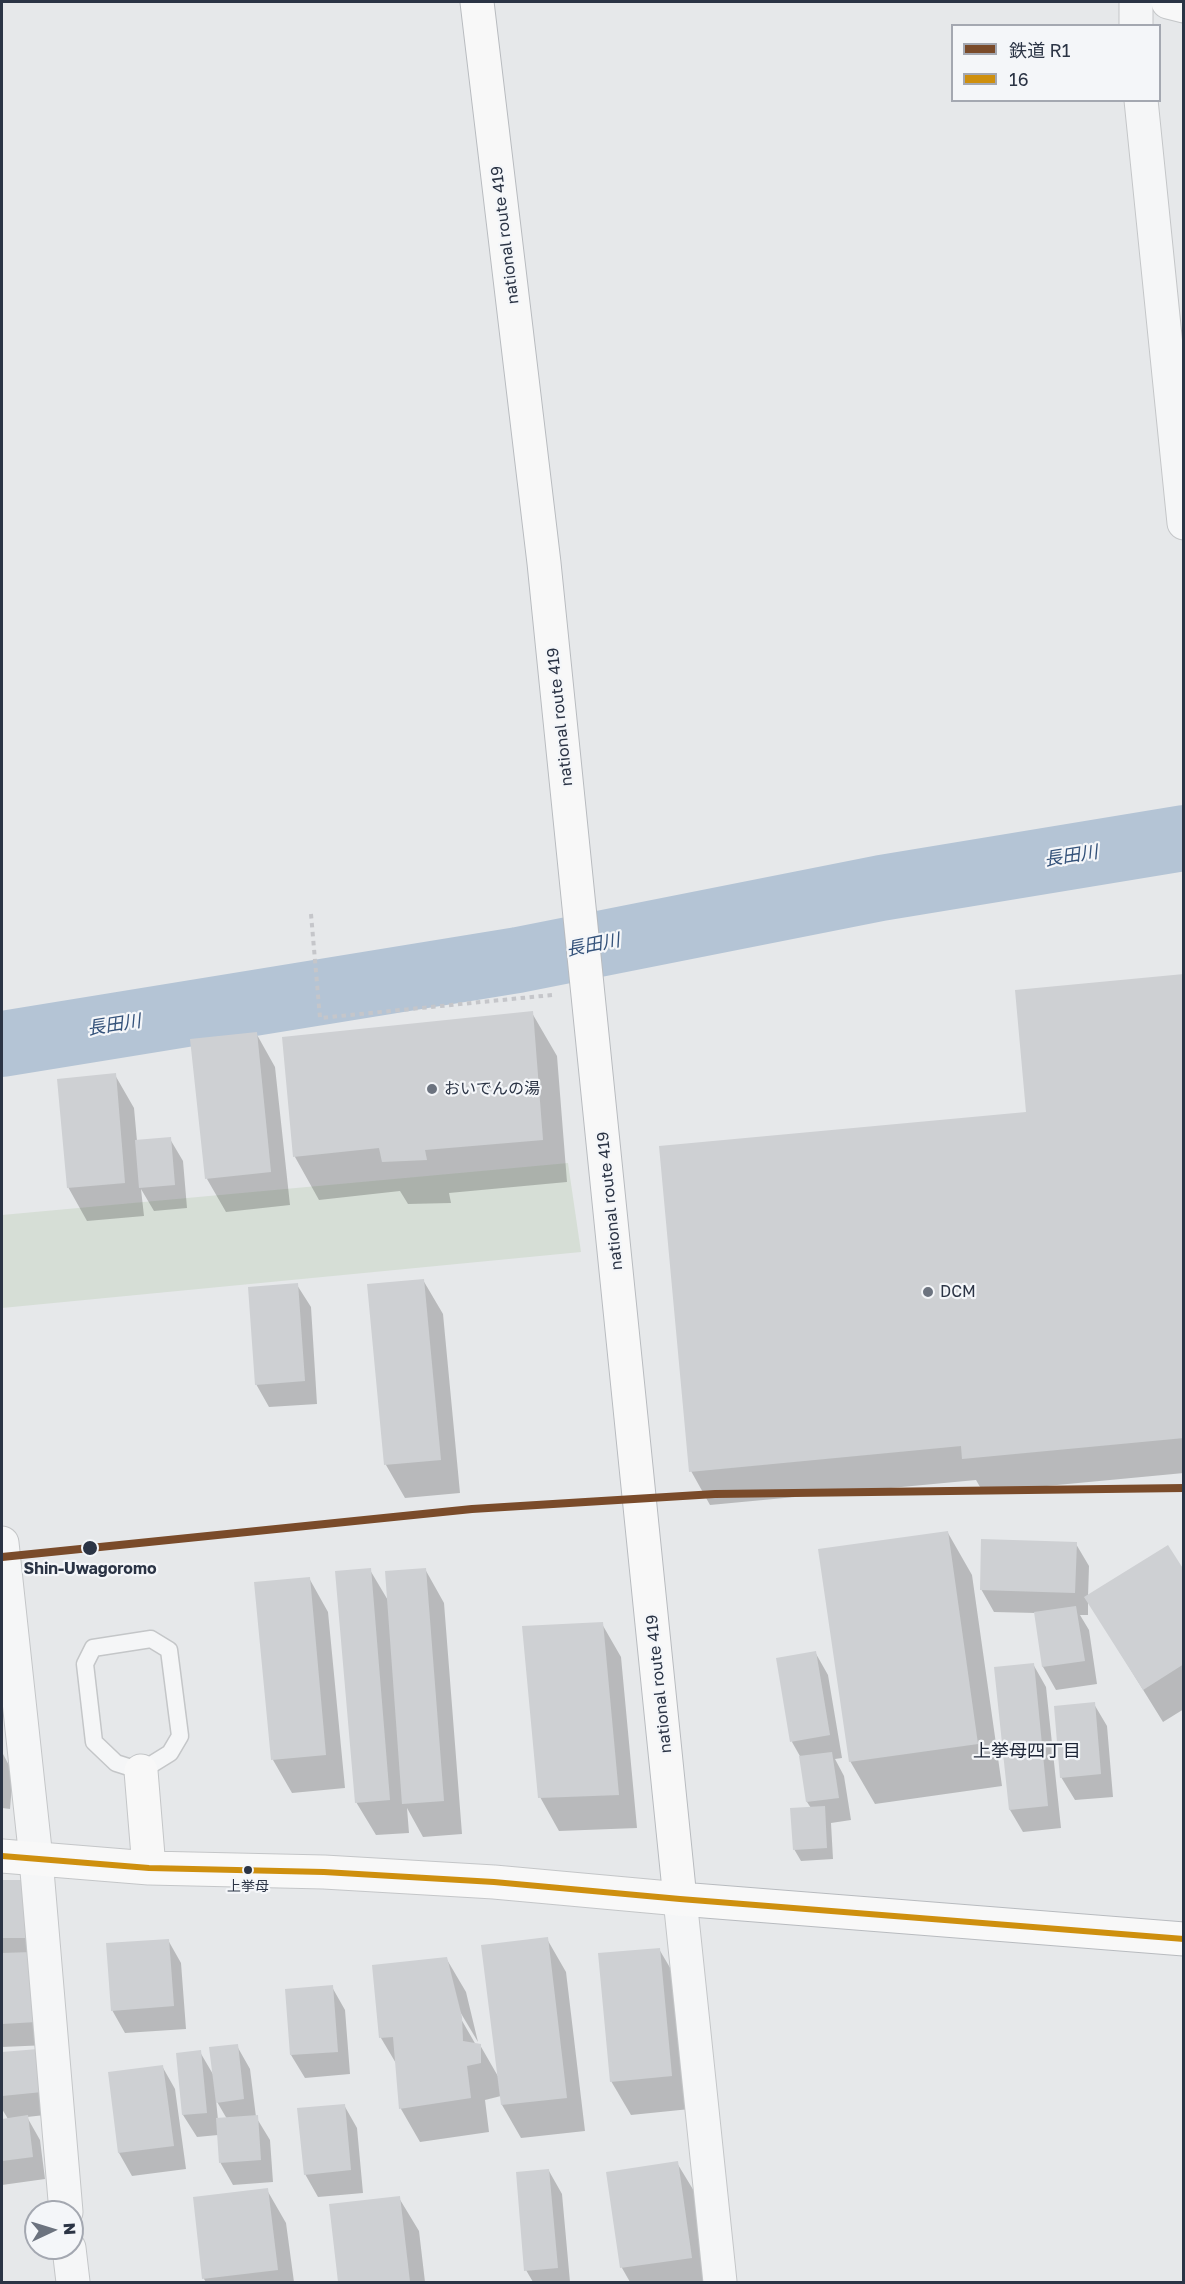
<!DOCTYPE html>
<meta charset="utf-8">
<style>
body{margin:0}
#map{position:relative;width:1185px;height:2284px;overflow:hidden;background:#e6e8ea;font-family:"Golos Text","Noto Sans JP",sans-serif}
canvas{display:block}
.frame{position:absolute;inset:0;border:3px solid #2b3445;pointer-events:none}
.legend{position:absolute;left:951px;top:24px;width:210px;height:78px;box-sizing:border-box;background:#f4f6f9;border:2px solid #a4a8b1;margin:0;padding:8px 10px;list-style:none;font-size:18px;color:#2b3445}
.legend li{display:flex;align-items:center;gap:12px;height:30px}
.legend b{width:30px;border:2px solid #a4a8b1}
.north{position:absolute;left:24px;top:2200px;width:60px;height:60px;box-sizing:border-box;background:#f4f6f9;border:2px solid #a4a8b1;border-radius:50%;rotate:86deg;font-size:16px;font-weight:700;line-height:24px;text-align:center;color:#2b3445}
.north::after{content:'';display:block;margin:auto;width:21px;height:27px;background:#6c737f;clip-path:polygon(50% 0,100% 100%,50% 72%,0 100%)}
</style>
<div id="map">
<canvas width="1185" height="2284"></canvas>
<div class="frame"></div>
<ul class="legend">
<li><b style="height:8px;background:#7a4b2a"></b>鉄道 R1</li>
<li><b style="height:8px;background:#ce8f0e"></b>16</li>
</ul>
<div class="north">N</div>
</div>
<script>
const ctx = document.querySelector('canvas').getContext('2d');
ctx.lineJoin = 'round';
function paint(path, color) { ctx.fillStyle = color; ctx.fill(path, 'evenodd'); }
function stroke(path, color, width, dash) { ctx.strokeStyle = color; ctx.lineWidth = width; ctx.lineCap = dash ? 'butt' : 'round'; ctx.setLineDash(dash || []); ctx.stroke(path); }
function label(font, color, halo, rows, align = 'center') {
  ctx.font = font + ' "Golos Text","Noto Sans JP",sans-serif'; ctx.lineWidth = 4.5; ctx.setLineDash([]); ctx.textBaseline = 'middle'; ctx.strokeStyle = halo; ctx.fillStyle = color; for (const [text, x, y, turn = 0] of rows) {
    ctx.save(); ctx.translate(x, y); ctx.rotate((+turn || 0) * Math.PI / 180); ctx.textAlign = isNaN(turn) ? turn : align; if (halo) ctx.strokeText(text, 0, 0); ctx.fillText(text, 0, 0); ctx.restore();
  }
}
const green = new Path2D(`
 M568,1163l13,89 -579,56v-93z`);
const shadow = new Path2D(`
 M1184,976v497l-201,19 -7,-12 -266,25 -19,-34 337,-358z
 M532,1013l25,43 10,126 -118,11 2,10 -43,1 -8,-13 -81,9 -24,-43 -12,-119z
 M256,1033l19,34 15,138 -64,7 -19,-33z
 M115,1075l19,33 3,33 33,-2 13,22 4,47 -33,3 -13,-22 3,27 -57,5 -19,-34z
 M423,1280l20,34 17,179 -55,5 -19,-33z
 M297,1285l14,22 6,97 -48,3 -13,-23z
 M948,1533l24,42 30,211 -127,18 -25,-43z
 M1076,1544l13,22 -1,31 96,-24v136l-21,13 -75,-121v14h-8l9,15 8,54 -41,6 -13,-23 -7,-54 -42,-1 -13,-23z
 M425,1569l19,34 18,231 -39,3 -16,-29 2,25 -33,2 -20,-33 14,-232 19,32z
 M309,1578l19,34 17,176 -53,5 -19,-33z
 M602,1624l19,33 16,171 -78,3 -19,-34z
 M815,1652l13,23 14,83 -7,1 9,17 7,44 -20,3 2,36 -32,2 -7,-12 17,-41 -4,-6 -6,-44 -9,-16z
 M1033,1664l13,23 15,141 -38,4 -13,-22z
 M1094,1704l13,22 6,71 -38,3 -14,-23z
 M2,1752l11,21 -3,36 -8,-1z
 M2,1881h24l22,164 -46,2z
 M547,1939l19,33 19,159 -64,7 -19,-33 -1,-9 -16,4 4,32 -69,10 -19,-33 -4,-44 -16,-27 -7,-72 72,-8 20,34 12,50 -19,-32 -2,2 19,33h4l19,33z
 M168,1940l13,23 5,66 -61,4 -13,-23z
 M659,1949l20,34 11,126 -59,6 -20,-34z
 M332,1987l13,23 5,64 -45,4 -14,-23z
 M237,2046l13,23 6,48 14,23 3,42 -40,3 -13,-23 -2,-27 -21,2 -14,-22 17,-63 14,24zM216,2100l11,19 -9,1z
 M37,2050l17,64 -27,3 13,23 5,39 -43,6v-65l6,-1 -6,-10v-55z
 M162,2066l13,23 11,80 -54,7 -13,-23 -10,-80z
 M344,2105l13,23 6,65 -45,4 -13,-23z
 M677,2163l20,33 12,86h-79l-8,-14 -14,-95z
 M549,2171l13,23 8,88h-37l-7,-12z
 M267,2190l19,33 8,59h-88l-2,-3 -10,-81z
 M399,2198l20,33 6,51h-85l-9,-77z`);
const river = new Path2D(`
 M2,1044l516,-84 363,-72 303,-50`);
const building = new Path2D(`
 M1184,974v464l-222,21 -1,-13 -272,26 -30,-326 367,-34 -11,-122z
 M533,1011l10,129 -118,10 2,10 -45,2 -3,-14 -86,9 -11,-120z
 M257,1032l14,140 -66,7 -15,-140z
 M116,1073l9,110 -58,5 -10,-109z
 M171,1137l4,48 -36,3 -4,-48z
 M424,1279l17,181 -57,5 -17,-181z
 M298,1283l7,98 -50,4 -7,-98z
 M948,1531l30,213 -129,18 -31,-213z
 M981,1539l96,3 -2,51 -95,-3z
 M1168,1545l16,25v94l-41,26 -59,-93z
 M371,1568l19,232 -35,3 -20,-232z
 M426,1568l18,233 -42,3 -17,-233z
 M310,1577l16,178 -55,5 -17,-178z
 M1076,1606l9,55 -43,6 -8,-55z
 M603,1622l16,173 -81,3 -16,-172z
 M816,1651l14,84 -40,7 -14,-84z
 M1034,1663l14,143 -39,4 -15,-143z
 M1095,1702l6,72 -41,4 -6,-72z
 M832,1752l7,46 -33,4 -7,-46z
 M825,1806l2,42 -34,2 -3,-42z
 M2,1880h25v58h-25z
 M548,1937l19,161 -66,7 -20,-160z
 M169,1939l5,67 -63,5 -5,-68z
 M660,1948l12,128 -62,6 -12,-129z
 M33,1952l3,70 -34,2v-71z
 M447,1957l15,60 1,24 18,3v19l-14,3 4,32 -72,11 -6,-72 -14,1 -7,-73z
 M333,1985l5,67 -48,3 -5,-66z
 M238,2044l6,55 -28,4 -7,-56z
 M38,2049l4,43 -40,4v-44z
 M201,2050l6,63 -25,2 -6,-62z
 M163,2065l11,81 -56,7 -10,-81z
 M345,2104l6,66 -47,5 -7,-67z
 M28,2115l5,42 -31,4v-42z
 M258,2115l3,45 -42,3 -3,-45z
 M678,2161l14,97 -72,10 -14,-96z
 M549,2169l9,99 -34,3 -8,-99z
 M268,2188l10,82 -76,9 -9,-82z
 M400,2196l10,86h-72l-9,-78z`);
const path = new Path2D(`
 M311,914l9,104 232,-23`);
const lane = new Path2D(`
 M151,1639l18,11 11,86 -10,17 -29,18 -25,-8 -22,-21 -9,-78 8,-16z`);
const street = new Path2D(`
 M1136,2v24
 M1141,100l43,423
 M2,1543l34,316 30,353
 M680,1899l40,383
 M69,2248l4,34`);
const secondary = new Path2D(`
 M1168,2l16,4
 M141,1771l8,97
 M2,1856l147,12 175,4 170,10 186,17`);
const highway = new Path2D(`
 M477,2l67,561 136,1336 504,40`);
const bus1 = new Path2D(`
 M2,1856l147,12 175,4 170,10 186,17 504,40`);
const rail1 = new Path2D(`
 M2,1557l470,-48 243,-15 469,-6`);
const markers = [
 [432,1089,6,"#6c737f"],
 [928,1292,6,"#6c737f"],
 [90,1548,8,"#2b3445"],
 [248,1870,5,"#2b3445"]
];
const busNames = [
 ["上挙母",248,1887]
];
const streetNames = [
 ["national route 419",505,235,-97],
 ["national route 419",560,717,-96],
 ["national route 419",610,1201,-96],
 ["national route 419",659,1684,-96]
];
const poiNames = [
 ["おいでんの湯",444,1089],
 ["DCM",940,1292]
];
const stopNames = [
 ["Shin-Uwagoromo",90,1569]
];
const waterNames = [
 ["長田川",1071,856,-9],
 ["長田川",593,945,-11],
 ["長田川",114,1025,-9]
];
const neighbourhoodNames = [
 ["上挙母四丁目",1027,1751]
];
paint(green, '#d6ded6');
paint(shadow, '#0003');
stroke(river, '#b4c4d5', 66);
paint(building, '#ced0d3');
stroke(lane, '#c4c6c8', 19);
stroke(street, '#c4c6c8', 35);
stroke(secondary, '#c4c6c8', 35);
stroke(highway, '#b8bbbf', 35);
stroke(path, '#c5c6ca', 4, [4.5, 4.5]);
stroke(lane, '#f5f6f7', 16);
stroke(street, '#f5f6f7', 33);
stroke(secondary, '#f8f8f8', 33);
stroke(highway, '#f8f8f8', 33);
stroke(bus1, '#ce8f0e', 6);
stroke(rail1, '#7a4b2a', 8);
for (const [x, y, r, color] of markers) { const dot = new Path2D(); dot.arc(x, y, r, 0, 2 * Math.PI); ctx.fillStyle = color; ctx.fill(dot); stroke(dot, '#f4f6f9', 2); }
label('14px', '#2b3445', '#f4f6f9', busNames);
label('16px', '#2b3445', '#f4f6f9', streetNames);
label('16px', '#2b3445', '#f4f6f9', poiNames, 'left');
label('bold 16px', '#2b3445', '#f4f6f9', stopNames);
label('italic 18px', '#34527a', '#f4f6f9', waterNames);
label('18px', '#1d2536', '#f4f6f9', neighbourhoodNames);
</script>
